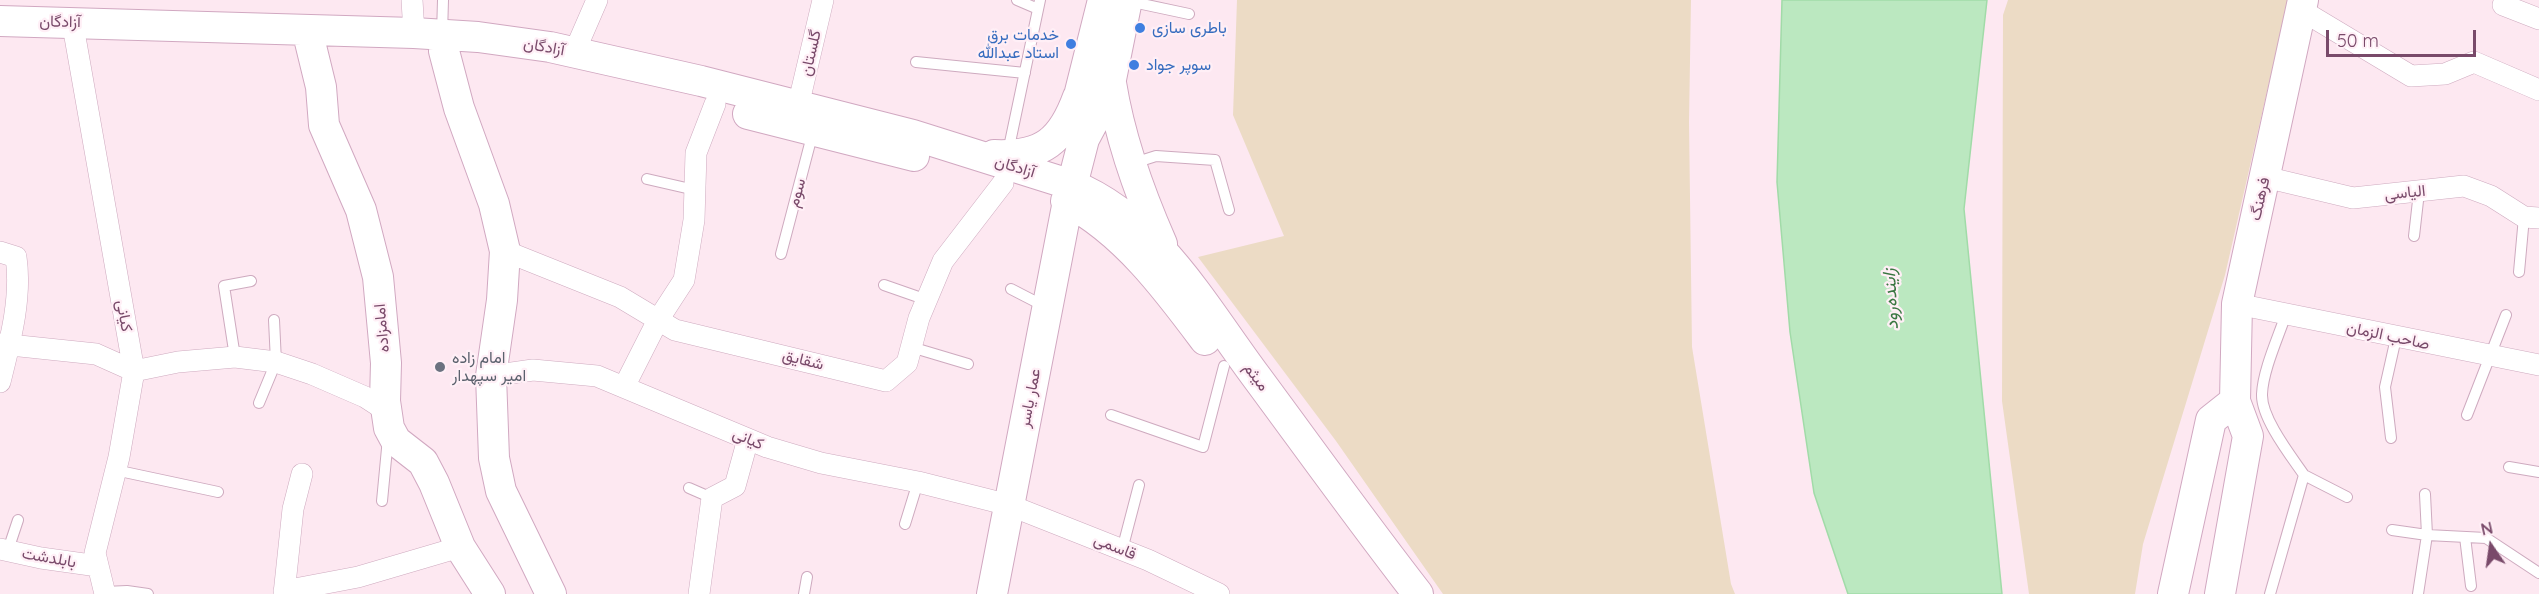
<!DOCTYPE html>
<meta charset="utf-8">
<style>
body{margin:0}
#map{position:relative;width:2539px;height:594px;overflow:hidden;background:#fde8f1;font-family:Quicksand,sans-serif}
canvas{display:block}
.north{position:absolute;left:2461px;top:516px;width:60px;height:60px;-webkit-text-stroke:4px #ffeff6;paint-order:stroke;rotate:347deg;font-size:16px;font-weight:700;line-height:24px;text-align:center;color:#794a6a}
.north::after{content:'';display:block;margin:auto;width:21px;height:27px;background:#794a6a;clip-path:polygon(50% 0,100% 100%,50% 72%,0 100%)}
.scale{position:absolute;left:2326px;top:30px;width:150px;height:27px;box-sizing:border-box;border:3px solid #794a6a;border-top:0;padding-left:8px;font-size:18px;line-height:21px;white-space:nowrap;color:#794a6a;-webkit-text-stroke:4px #ffeff6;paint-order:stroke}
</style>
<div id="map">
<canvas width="2539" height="594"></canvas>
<div class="north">N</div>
<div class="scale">50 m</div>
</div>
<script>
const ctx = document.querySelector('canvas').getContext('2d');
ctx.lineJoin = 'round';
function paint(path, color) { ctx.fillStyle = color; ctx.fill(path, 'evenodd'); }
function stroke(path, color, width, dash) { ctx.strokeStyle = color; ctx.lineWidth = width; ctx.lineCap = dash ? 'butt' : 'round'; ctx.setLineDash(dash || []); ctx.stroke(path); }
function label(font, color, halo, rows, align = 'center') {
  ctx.font = font + ' Quicksand,Vazirmatn,sans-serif'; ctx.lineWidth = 4.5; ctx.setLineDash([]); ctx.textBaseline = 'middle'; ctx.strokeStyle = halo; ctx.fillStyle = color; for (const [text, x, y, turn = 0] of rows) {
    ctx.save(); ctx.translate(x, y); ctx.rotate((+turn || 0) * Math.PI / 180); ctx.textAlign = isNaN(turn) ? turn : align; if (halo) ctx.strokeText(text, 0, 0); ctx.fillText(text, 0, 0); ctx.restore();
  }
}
const green = new Path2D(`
 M1237,0h454l-2,122 3,225 39,237 4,10h-292l-107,-153 -138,-184 86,-21 -51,-121z
 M2008,0h280l-63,275 -82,269 -8,50h-106l-27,-193 1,-386z`);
const water = new Path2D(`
 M1782,0h205l-23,209 38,385h-154l-34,-101 -24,-161 -13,-150z`);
const lane = new Path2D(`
 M1017,0l21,9
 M1128,1l61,13
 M442,34l1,-34
 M916,62l109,11
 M1008,152l32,-152
 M1134,163l22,-7 59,4 14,50
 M647,179l48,11
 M2414,236l5,-44
 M781,254l32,-122
 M2519,272l5,-55
 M884,285l43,15
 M1011,289l33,17
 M911,347l57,17
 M235,357l-11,-71 27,-5
 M259,403l17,-41 -2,-42
 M1111,415l92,32 21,-81
 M2467,415l39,-100
 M2391,438l-6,-51 11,-49
 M2509,467l30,5
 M115,470l103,22
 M2304,475l43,22
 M689,488l23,10
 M382,501l6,-63
 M905,524l13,-42
 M2392,530l35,5 59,3 53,35
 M2465,537l6,49
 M8,550l10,-30
 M1122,550l17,-65
 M105,592l22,-1 21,3
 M804,594l3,-17
 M2270,594l34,-119c-13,-19 -43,-57 -42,-81 1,-24 16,-56 24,-80
 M2418,594l9,-59 -2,-41`);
const street = new Path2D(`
 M412,0l2,33
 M2503,5l36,14
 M2301,10l110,66 34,-2 29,-12 65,28
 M75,37l59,334 -15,86 -24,96 10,41
 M574,53l23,-53
 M798,106l25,-106
 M2265,177l88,21 111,-12 27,10 33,21 15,1
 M505,251l115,46 55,33 211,51 21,-18 12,-45 24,-57 60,-78
 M0,252l16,5c6,41 -6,85 -16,125
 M2237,304l302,61
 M0,344l96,10 38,17 44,-9 57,-5 41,5 36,12 53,23 20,13
 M491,376l42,-6 64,6 170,71 54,16 97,19 91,23 139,55 71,34
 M624,387l34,-67 26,-40 10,-60 2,-67 19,-49
 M0,549l41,9 57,8
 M284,591l74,-14 102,-30
 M284,594l9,-85 9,-35
 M699,594l13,-96 23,-12 13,-47`);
const secondary = new Path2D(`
 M0,21l414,12 64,4 72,10 151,34 212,54 159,50c84,34 131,120 183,190 54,73 107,147 163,219
 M310,42l11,45 3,38 37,85 17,67 8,86 -1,38 4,27 7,13 27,21 11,21 26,64 30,47
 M444,51l15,57 35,96 11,47 -3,49 -11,76 3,82 7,33 50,103
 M1111,83c9,56 28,109 51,161
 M748,114l166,42
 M1084,139l-4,-47 23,-92
 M994,155c49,2 68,-14 84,-58
 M1066,201c58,30 101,88 139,139
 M992,594l76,-393 16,-62 24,-45 19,-94
 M2173,594l38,-174 24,-19
 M2220,594l28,-158 -13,-35 2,-97 66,-304`);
const markers = [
 [1140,28,6,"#3f7fe0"],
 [1071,44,6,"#3f7fe0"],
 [1134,65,6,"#3f7fe0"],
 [440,367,6,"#6b7280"]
];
const streetNames = [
 ["آزادگان",60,22,1],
 ["آزادگان",544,47,10],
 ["گلستان",811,53,-77],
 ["آزادگان",1015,167,17],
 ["سوم",797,193,-75],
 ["الیاسی",2405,193,-6],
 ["فرهنگ",2260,199,-77],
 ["کیانی",124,316,80],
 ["امامزاده",382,328,-95],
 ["صاحب الزمان",2388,336,12],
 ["شقایق",803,360,14],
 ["میثم",1256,377,53],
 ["عمار یاسر",1030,398,-79],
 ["کیانی",748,439,23],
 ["قاسمی",1115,547,22],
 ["بابلدشت",49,558,10]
];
const shopNames = [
 ["باطری سازی",1152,28],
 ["خدمات برق",1059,35,"right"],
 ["استاد عبدالله",1059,53,"right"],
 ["سوپر جواد",1146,65]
];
const worshipNames = [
 ["امام زاده",452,358],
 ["امیر سپهدار",452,376]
];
const waterNames = [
 ["زاینده‌رود",1891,299,-93]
];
paint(green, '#ecdbc5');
paint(water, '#bbe8c0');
stroke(water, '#a1dba8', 1.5);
stroke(lane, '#ceaabf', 12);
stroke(street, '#ceaabf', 22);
stroke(secondary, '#d1a8c1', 32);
stroke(lane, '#fff', 10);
stroke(street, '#fff', 21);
stroke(secondary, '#fff', 30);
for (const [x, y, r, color] of markers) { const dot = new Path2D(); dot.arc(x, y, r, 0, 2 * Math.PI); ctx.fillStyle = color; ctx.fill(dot); stroke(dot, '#ffeff6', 2); }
label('16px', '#794a6a', '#ffeff6', streetNames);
label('16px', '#366cbe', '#ffeff6', shopNames, 'left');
label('16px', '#5b616d', '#ffeff6', worshipNames, 'left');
label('italic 18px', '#3a7742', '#ffeff6', waterNames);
</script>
